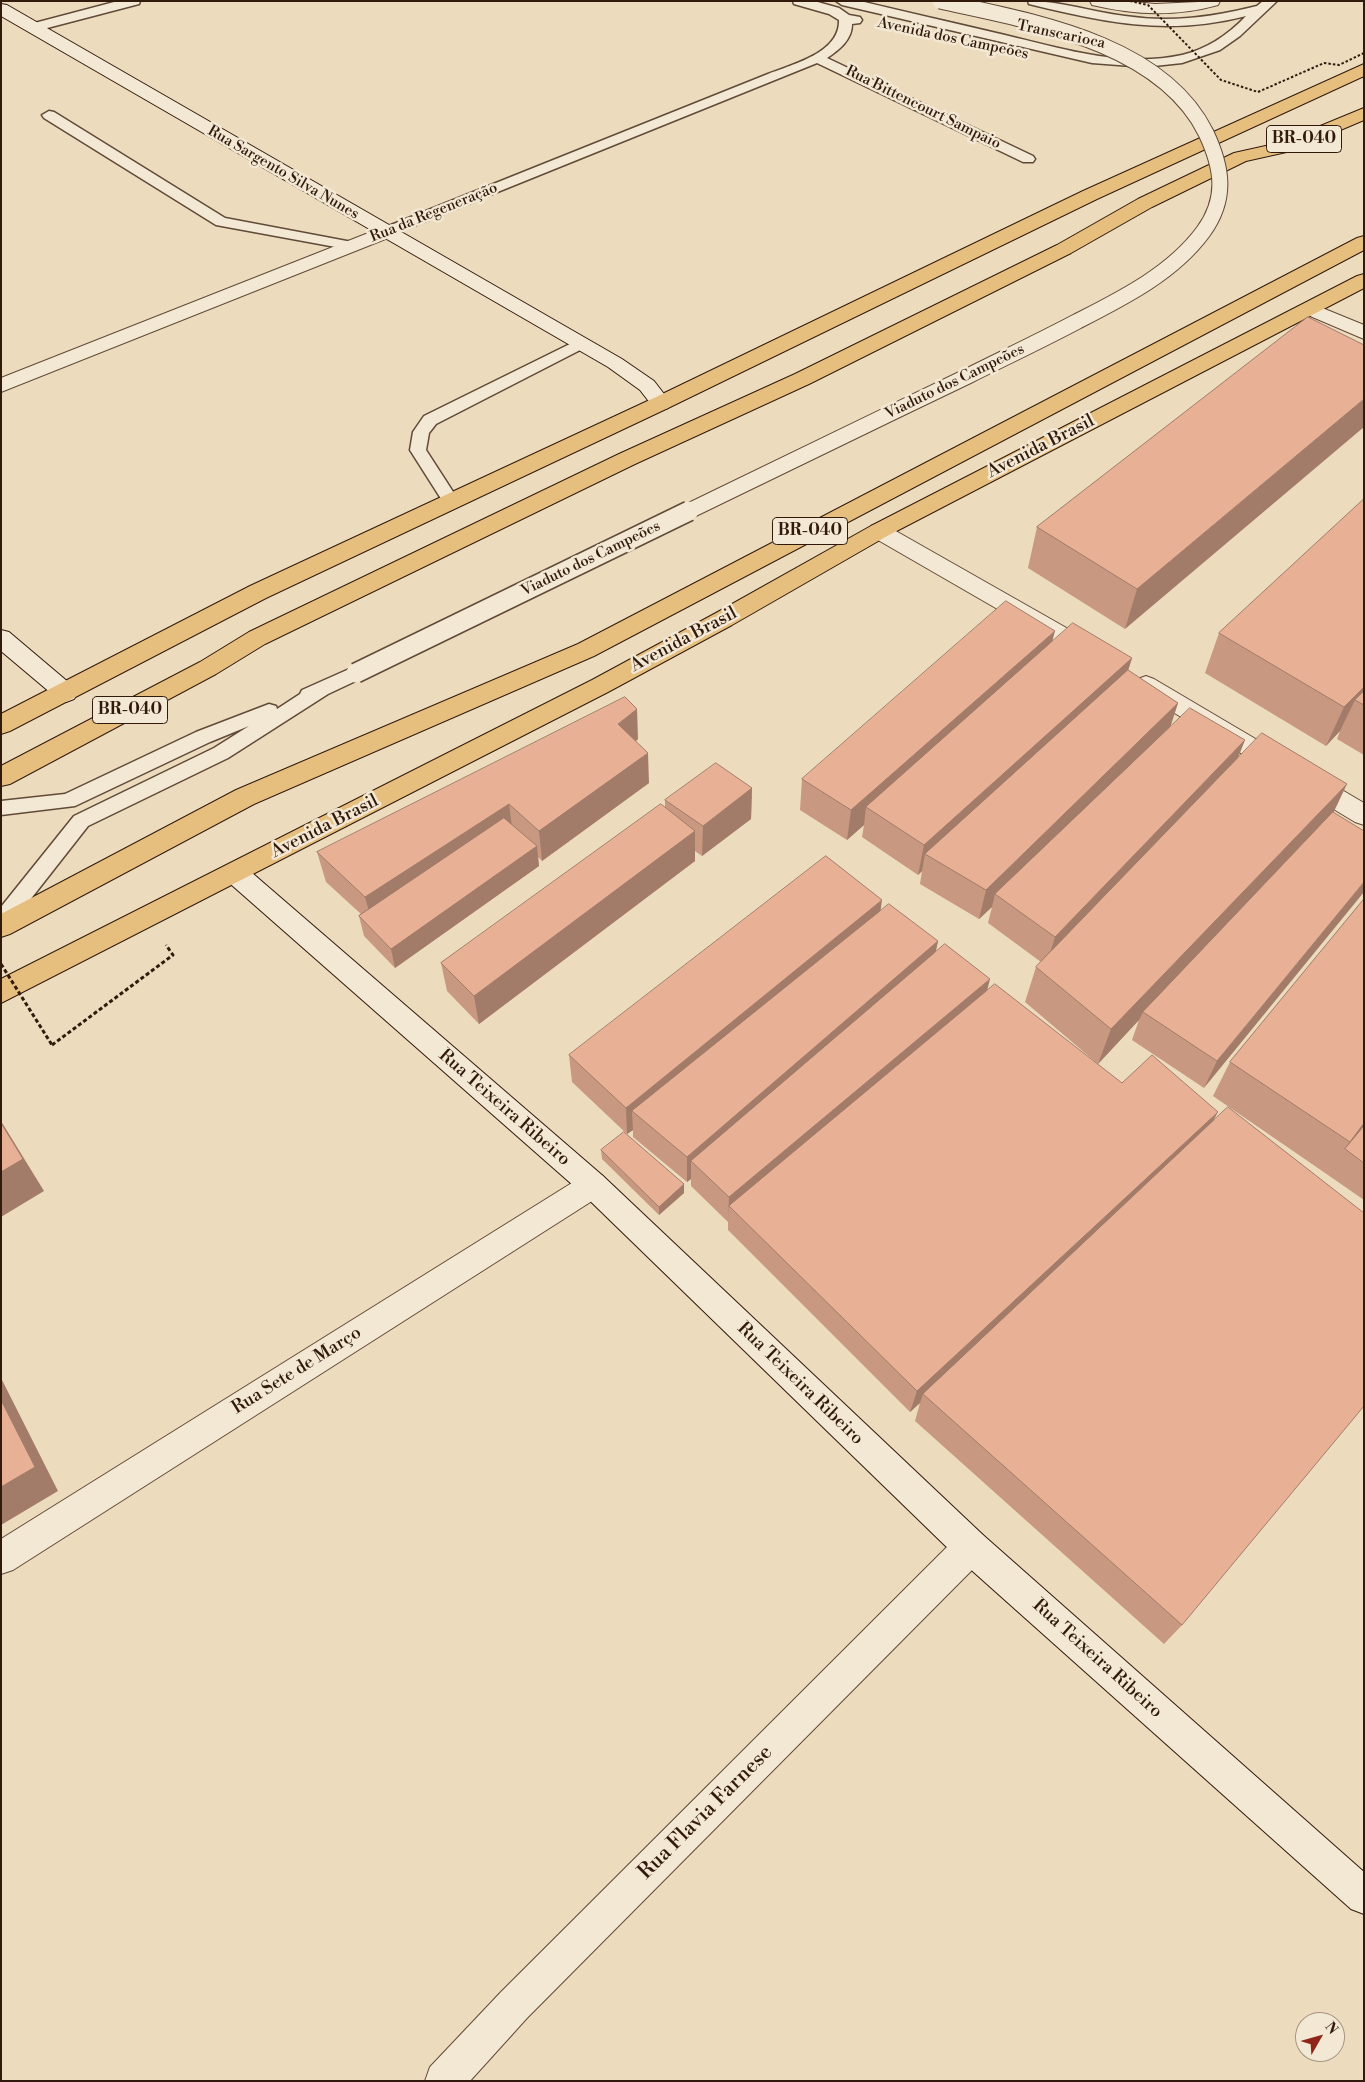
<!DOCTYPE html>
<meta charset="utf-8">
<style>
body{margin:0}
#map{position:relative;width:1365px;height:2082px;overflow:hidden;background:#eddbbd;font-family:"Libre Bodoni",serif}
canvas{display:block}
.frame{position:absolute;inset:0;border:2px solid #311a0c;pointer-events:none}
.north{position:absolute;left:1295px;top:2012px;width:50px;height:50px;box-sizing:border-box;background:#f3e8d4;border:1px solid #a59684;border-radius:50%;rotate:52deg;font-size:14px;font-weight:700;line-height:20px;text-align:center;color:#311a0c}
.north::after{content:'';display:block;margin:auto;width:18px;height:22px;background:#8f2418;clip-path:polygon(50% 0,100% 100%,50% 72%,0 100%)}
</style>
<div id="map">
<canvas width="1365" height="2082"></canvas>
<div class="frame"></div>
<div class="north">N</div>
</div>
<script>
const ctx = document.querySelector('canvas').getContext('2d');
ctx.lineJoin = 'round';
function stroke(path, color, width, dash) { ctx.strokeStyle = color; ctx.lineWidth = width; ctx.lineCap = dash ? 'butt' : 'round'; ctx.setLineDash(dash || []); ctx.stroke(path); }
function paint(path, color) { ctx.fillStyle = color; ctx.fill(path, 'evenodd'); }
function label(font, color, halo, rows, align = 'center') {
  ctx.font = font + ' "Libre Bodoni",serif'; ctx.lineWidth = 5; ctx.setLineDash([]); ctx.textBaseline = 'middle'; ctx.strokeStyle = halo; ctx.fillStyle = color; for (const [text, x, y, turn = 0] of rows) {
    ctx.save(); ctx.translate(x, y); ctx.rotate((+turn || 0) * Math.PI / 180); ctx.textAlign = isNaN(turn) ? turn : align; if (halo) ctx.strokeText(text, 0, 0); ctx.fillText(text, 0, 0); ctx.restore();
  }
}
const path = new Path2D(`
 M52,1045l121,-90 -7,-10`);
const lane = new Path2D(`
 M118,1h22l-1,3 -107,28 -7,-4 2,-3z
 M793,1h21l25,7 10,7 11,2 2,3 -2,3 -8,1c0,16 -13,26 -25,34l206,98 2,3 -2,3h-10l-206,-99 -426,172h-10l-2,-3 2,-3 387,-155c25,-10 72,-21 71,-54l-10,-6 -35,-10z
 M836,1h24c49,12 99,23 149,35 55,13 115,32 173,19 25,-6 46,-20 64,-39 -78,20 -140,7 -217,-12l-1,-3c33,0 64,11 97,15 46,7 88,1 132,-10l6,-5h14l-37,35 -20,14 -38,13 -37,4 -53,-4 -250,-58z
 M49,111l5,1 171,106 127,24 5,1 2,3 -2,3 -5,1 -136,-25 -172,-107 -2,-3z
 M580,339l6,2 2,3 -2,3 -150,77 -7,9 -3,17 33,51 -2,4 -6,2 -6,-2 -35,-55 3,-18 11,-16z
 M356,666l6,2 3,5 -3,5 -34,16 -100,64 -140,68 -80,102 -7,2v-23l73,-91 140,-68 35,-22 -39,16 -135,64 -74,9v-14l64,-7 131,-62 73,-28 7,2 1,3 23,-15 2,-4z`);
const street = new Path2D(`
 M1090,1h35l30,3 65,-3 -2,4c-43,12 -83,10 -126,0z
 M386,226l7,2 3,4 -3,4 -392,156v-14z
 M1310,303l54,22v14l-61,-26 -3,-4 3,-4z
 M879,524l8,2 213,121 4,6 -4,6 -8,2 -8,-2 -213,-123 -3,-5 3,-5z
 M1146,676l8,3 210,124v22l-9,-3 -217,-131 -4,-6 4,-6z
 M593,1172l10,4 5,9 -5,9 -590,376 -12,4v-35l582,-363z
 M971,1531l12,4 4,12 -4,12 -456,459 -57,63h-45l5,-14 71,-75 458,-457z`);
const secondary = new Path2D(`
 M1,4l6,1 615,354 32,22 17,22 -3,5 -7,2 -7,-2 -14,-18 -32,-23 -607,-351z
 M1,630l8,2 65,55 4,6 -4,6 -8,3 -8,-3 -57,-48z
 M235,863l9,3 359,310 380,359 381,337v42l-13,-5 -392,-350 -376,-365 -357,-314 -4,-7 4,-7z`);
const highway = new Path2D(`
 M1364,64v12l-267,123 -429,209 -402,190 -256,133 -9,3v-20l249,-128 404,-188 429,-207z
 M1364,108v12l-73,31 -45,10 -94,46 -81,46 -262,131 -174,80 -370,180 -49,30 -206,110 -9,2v-20l199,-104 49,-30 370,-178 176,-80 262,-129 81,-46 96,-46 45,-10z
 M1364,236v14l-770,406 -340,148 -244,130 -9,3v-23l235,-124 342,-146 779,-406z
 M1364,274v14l-477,248 -155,89 -124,67 -607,311v-24l591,-299 124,-67 155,-87 486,-250z`);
const pathBridgeFar1 = new Path2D(`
 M1130,1l18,4 73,75 37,12 66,-29 15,2 25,-12`);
const pathBridge = new Path2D(`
 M1,964l51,81`);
const laneBridgeFar1 = new Path2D(`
 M687,512c93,-45 187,-91 281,-136 36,-18 72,-35 108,-54 45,-23 96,-48 127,-90 24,-33 20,-63 3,-99 -45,-91 -176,-112 -266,-132`);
const laneBridge = new Path2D(`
 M356,673l333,-162`);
const wall = new Path2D(`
 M1308,317l-183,312 -97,-61 9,-41z
 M1364,499v256l-27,-16 3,-8 -14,15 -121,-73 14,-40z
 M1052,642l80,16 -4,12 50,33 -8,24 68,31 126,73 -160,257 -72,-48 7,-20 -41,44 -73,-62 11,-35 5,-5 -53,-39 4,-16 -13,12 -59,-35 2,-13 -4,4 -56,-38 2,-12 -17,15 -47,-30 2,-31z
 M638,739l-2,2 13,42 -107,78 -4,-4 1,9 -144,102 -31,-32 -5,-20 2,-2 -35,-32 -9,-30z
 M752,788l-1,31 -49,37 -7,-5v10l-216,163 -32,-33 -6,-28 224,-156v-7z
 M1364,899v301l-36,-25 -115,-79 17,-34z
 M880,911l58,30 -3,12 52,38 135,92 92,37 -32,505 -18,19 -249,-223 5,-18 -10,9 -182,-182v-8l-37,-36v-7l-4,3 -54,-45v-7l-6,4 -55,-52 -3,-27z
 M601,1150l83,43 -25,22 -57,-56z`);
const shadedWall = new Path2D(`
 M1364,399v28l-239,202 12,-40z
 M1055,631l-8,31 -181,145 -2,18 -17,15 4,-30z
 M1132,658l-10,32 -197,164 -3,17 -4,4 6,-30z
 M1364,687v18l-9,-5 -15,31 -14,15 18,-39z
 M1178,703l-10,31 -173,160 -3,13 -13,12 7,-29z
 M637,709l1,30 -18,16 -2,-31z
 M1245,740l-12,31 -187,195 9,-29z
 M648,753l1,30 -107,78 -3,-30z
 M1347,784l-18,38 -186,190 -4,8 -41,44 13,-35z
 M752,788l-1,31 -49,37 1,-30z
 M509,804l4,30 -140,92 -8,-29z
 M695,831v30l-216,163 -5,-28z
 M537,846l2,20 -144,102 -4,-19z
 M1364,882v10l-160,196 13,-27z
 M882,900l-4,29 -246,182 1,19 -6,4 -1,-26z
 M938,941l-6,29 -241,191v18l-4,3v-25z
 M990,979l-7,28 -254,199 -1,16 1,-25z
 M1218,1112l-14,26 -281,256 -3,9 -10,9 7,-21z
 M1,1121l43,70 -43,26z
 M1364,1123v4l-19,22 5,-7z
 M684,1184v9l-25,22v-8z
 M1,1378l57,113 -57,34z`);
const building = new Path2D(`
 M1308,317l56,28v54l-227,190 -100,-62z
 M1364,499v188l-20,20 -125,-74z
 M1006,601l49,30 -204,179 -49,-31z
 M1073,623l59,35 -208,187 -58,-38z
 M1128,670l50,33 -192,187 -61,-36z
 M1364,691v14l-9,-5z
 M625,697l12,12 -19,15 30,29 -109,78 -30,-27 -144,93 -48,-45z
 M1190,708l55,32 -190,197 -60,-43z
 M1262,733l85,51 -236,245 -75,-62z
 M716,763l36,25 -49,38 -38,-26z
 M661,804l34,27 -221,165 -33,-33z
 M1333,812l31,19v51l-147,179 -74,-49z
 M504,818l33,28 -146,103 -32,-33z
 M826,856l56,44 -256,208 -57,-53z
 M1364,899v224l-14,19 -120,-80z
 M889,904l49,37 -251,216 -55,-46z
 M945,944l45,35 -261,218 -38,-36z
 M995,984l127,99 30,-28 66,57 -301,279 -188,-185z
 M1228,1107l136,106v193l-182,219 -259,-231z
 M1,1123l22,36 -22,13z
 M1364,1126v37l-19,-14z
 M624,1132l60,52 -25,23 -58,-57z
 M1,1400l34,67 -34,20z`);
const farStreetnames = [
 ["Transcarioca",1061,35,12],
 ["Avenida dos Campeões",953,39,12],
 ["Rua Bittencourt Sampaio",923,108,26],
 ["Rua Sargento Silva Nunes",283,173,30],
 ["Rua da Regeneração",434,213,-22],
 ["Viaduto dos Campeões",955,382,-26],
 ["Viaduto dos Campeões",591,559,-26]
];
const shields = [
 [1304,139,75],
 [810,531,75],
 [130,710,75]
];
const shieldNames = [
 ["BR-040",1304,139],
 ["BR-040",810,531],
 ["BR-040",130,710]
];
const streetNames = [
 ["Avenida Brasil",1041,447,-27],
 ["Avenida Brasil",684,640,-28],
 ["Avenida Brasil",325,827,-27],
 ["Rua Teixeira Ribeiro",504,1108,41],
 ["Rua Sete de Março",297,1371,-32],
 ["Rua Teixeira Ribeiro",800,1384,44],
 ["Rua Teixeira Ribeiro",1097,1659,42]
];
const nearStreetnames = [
 ["Rua Flavia Farnese",706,1813,-45]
];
stroke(lane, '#604a38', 3);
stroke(street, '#604a38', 2);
stroke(secondary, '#311a0c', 2);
stroke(highway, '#311a0c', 2);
stroke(path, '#311a0c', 3, [4, 2.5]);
paint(lane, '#f3e8d4');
paint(street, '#f3e8d4');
paint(secondary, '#f3e8d4');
paint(highway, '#e6be7e');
stroke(laneBridgeFar1, '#604a38', 17, []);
stroke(laneBridge, '#604a38', 22, []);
stroke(pathBridgeFar1, '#311a0c', 2, [2.5, 2]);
stroke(pathBridge, '#311a0c', 3, [4, 2.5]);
stroke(laneBridgeFar1, '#f3e8d4', 15);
stroke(laneBridge, '#f3e8d4', 19);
paint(wall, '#c89881');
paint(shadedWall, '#a27c69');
paint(building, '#e8b196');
stroke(building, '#a27c69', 1);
label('15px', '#311a0c', '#f3e8d4', farStreetnames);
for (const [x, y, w] of shields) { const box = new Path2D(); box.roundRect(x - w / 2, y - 13.5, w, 27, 4); ctx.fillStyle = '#f3e8d4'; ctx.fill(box); stroke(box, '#311a0c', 1); }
label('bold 16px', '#311a0c', null, shieldNames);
label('18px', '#311a0c', '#f3e8d4', streetNames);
label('21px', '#311a0c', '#f3e8d4', nearStreetnames);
</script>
